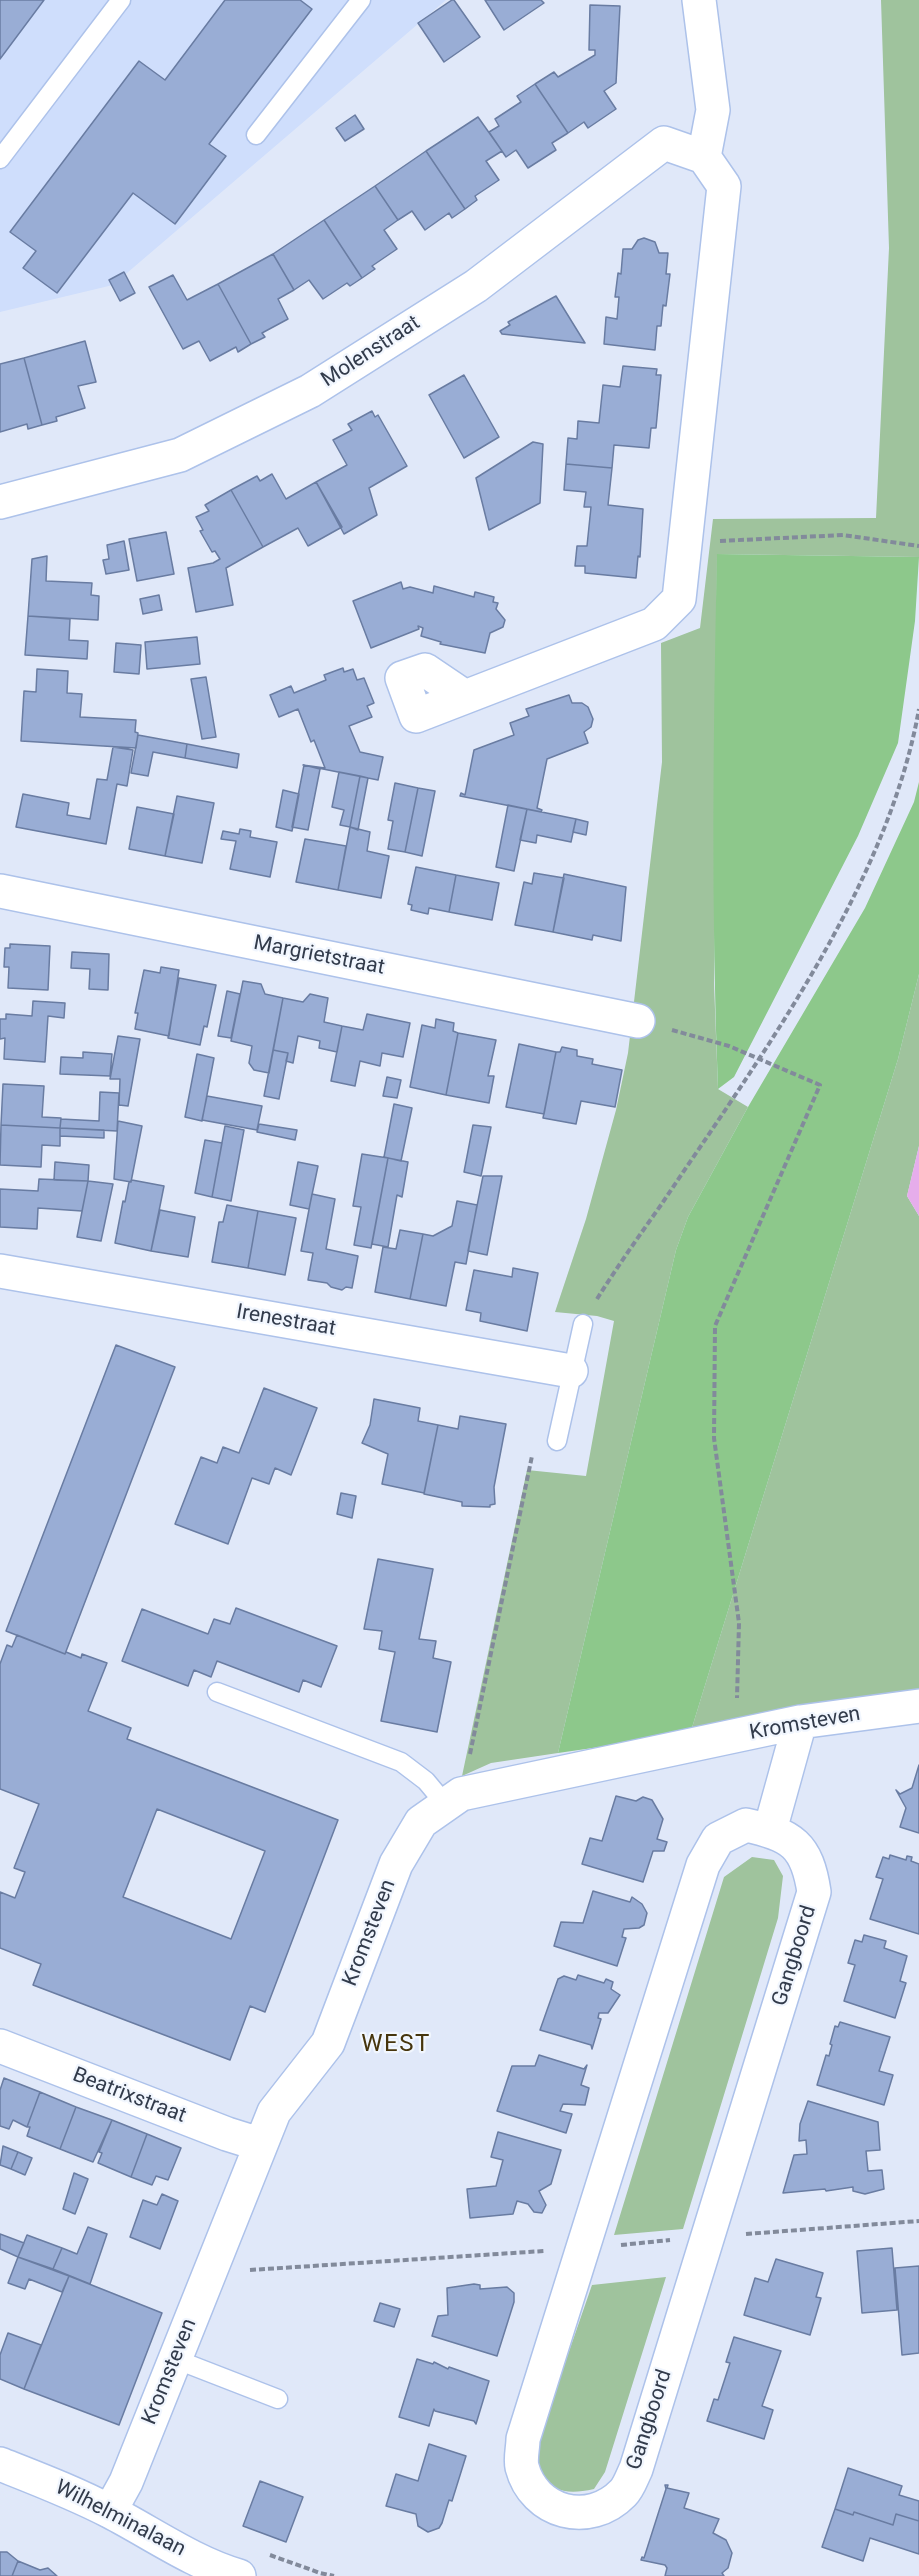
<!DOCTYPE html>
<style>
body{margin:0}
canvas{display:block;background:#e0e8f9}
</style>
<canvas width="919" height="2576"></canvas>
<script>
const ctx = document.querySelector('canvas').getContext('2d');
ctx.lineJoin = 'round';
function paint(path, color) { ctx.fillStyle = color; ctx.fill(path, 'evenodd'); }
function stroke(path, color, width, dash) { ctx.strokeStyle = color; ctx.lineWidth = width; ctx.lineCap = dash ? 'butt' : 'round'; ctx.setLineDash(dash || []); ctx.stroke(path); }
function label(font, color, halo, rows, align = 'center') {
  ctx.font = font + ' Roboto,sans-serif'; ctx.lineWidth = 4.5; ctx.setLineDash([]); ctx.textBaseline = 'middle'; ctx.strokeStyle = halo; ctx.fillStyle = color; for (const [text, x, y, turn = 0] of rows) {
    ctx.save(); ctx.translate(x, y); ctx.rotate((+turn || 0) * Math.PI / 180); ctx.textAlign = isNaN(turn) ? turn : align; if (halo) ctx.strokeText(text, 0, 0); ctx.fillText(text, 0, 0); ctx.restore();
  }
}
const built = new Path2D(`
 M0,0h446l-333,285 -113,27z`);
const green = new Path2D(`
 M881,0h38v557l-202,-3 -3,429 4,106 30,18 -60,110 -12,33 -118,503 -67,10 -29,13 65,-306 59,6 28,-155 -17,-5 -42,-4 31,-93 30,-109 12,-57 34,-291 -1,-119 39,-15 13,-109 163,-1 13,-270z
 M919,974v172l-12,50 12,20v474l-229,44 208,-675z
 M752,1857l22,3 9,16 -5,42 -95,311 -69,6 110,-358z
 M666,2277l-61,195 -11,17c-27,6 -38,3 -59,-15l3,-33 54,-156z`);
const forest = new Path2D(`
 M717,554l202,3 -4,64 -17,122 -40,93 -124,241 -16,12c-7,-178 -5,-356 -1,-535z
 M919,782v192l-21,85 -208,675 -132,19 118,-503 12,-33 60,-110 117,-199 49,-106z`);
const water = new Path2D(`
 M919,1146v70l-12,-20z`);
const building = new Path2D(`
 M0,0h44l-44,59z
 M225,0h75l12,9 -103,135 17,12 -51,68 -42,-31 -76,100 -34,-25 13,-17 -26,-19 129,-171 26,19z
 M452,0h2l26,37 -36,25 -26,-39z
 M485,0h56l3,3 -40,27z
 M590,5l30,1 -4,77 -12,8 12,18 -28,19 -4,-6 -16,11 -33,-49 19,-12 4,5 37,-22v-5h-6z
 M535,84l33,49 -16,10 4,7 -28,18 -12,-18 -10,7 -17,-25 10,-6 -4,-7 26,-17 -4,-6z
 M355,115l9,14 -19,12 -9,-13z
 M478,117l24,34 -16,10 13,19 -24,16 2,4 -12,9 -39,-58z
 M426,151l39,58 -13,9 -3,-5 -24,17 -13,-19 -14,9 -23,-34z
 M375,186l23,34 -14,10 13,19 -25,17 3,3 -13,9 -38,-58z
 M324,220l38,58 -12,8 -3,-3 -24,16 -14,-19 -15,10 -21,-36z
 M644,238l11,4 4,11h9l-2,21h4l-4,32 -3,-1 -2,21h-4l-2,24 -51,-6 2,-27 11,2 2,-22h-4l3,-24 3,1 2,-25h9l6,-9z
 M273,254l21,36 -16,9 10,20 -26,14 3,4 -14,7 -33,-60z
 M124,272l11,21 -15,8 -11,-21z
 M173,275l14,25 31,-16 33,60 -13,8 -2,-5 -26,14 -11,-20 -16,8 -34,-62z
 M556,296l29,47 -83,-9 -2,-3 10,-6 -2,-3z
 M85,341l11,41 -18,4 7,22 -29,9 1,4 -15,4 -18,-67z
 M24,358l18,67 -14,4 -1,-5 -27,8v-68z
 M623,366l34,3 -1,6h5l-5,53h-5l-2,20 -35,-3 -2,23 -46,-4 2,-26 9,1 1,-18 21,2 4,-38 17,2z
 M464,375l35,62 -35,21 -35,-63z
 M372,411l3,6 3,-2 29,51 -38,22 8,27 -33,19 -28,-52 31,-17 -14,-25 19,-10 -4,-6z
 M533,442l10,2 -3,59 -51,27 -13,-52z
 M566,464l46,4 -4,37 35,4 -3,48 -2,-1 -2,22 -51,-5v-7h-10l2,-20h10l4,-39h-7l2,-15 -22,-2z
 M272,474l14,25 30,-17 26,45 -34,19 -10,-18 -35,19 -32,-57 26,-14 3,5z
 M231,490l32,57 -37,21 7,37 -37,7 -8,-44 25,-5 7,-4 -5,-8 -3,1 -12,-21 3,-1 -7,-13 13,-6 -4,-6z
 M166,532l8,42 -37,7 -8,-42z
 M124,541l5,29 -23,4 -3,-14 6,-1 -2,-14z
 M47,556l-1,25 46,2 -1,12 8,1 -1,24 -70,-4 4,-57z
 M401,582l2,7 7,-2 23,6 1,-7 40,11 1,-5 19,5 -1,5 5,1 -2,6 9,11 -2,7 -13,6 -5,20 -45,-9 1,-2 -20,-6 2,-8 -5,-2 1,3 -48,19 -18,-47z
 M159,595l3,15 -19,4 -3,-15z
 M28,616l42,3 -1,21 19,1 -1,18 -62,-4z
 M197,637l3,27 -53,5 -2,-27z
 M116,643l25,2 -2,29 -25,-2z
 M343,668l1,4 9,-3 4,11 7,-2 10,25 -7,3 5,11 -23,9 11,26 23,5 -5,23 -75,-15 22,3 -11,-28 -3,2 -13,-33 -19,8 -9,-22 21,-9 3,7 32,-13 -2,-5z
 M37,669l31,2 -1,22 15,1 -2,23 56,3 -1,12 3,1 -2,15 -115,-7 3,-50 12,1z
 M206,677l10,60 -14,2 -11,-60z
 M569,695l3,8h10l6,4 5,12 -2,8 -7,5 4,11 -41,16 -10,49 5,2 -1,2 -81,-16 1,-3 4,2 9,-45 40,-15 -4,-12 19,-7 -3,-7z
 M138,735l49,9 -2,14 -32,-6 -5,24 -17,-3z
 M187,744l52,10 -2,14 -52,-10z
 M113,747l20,3 -6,36 -10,-2 -11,60 -90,-17 7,-33 46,9 -2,12 23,4 7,-40 10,1z
 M304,765l16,4 -12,61 -16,-3z
 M339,772l21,4 -10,51 -10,-2 4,-15 -12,-3z
 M360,776l8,2 -10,52 -8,-3z
 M395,783l23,5 -13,64 -17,-3 5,-28 -5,-1z
 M418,788l17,3 -13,65 -17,-4z
 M283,790l16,4 -7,37 -16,-4z
 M177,796l37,7 -12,60 -37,-7z
 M508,805l19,4 -13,62 -18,-4z
 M137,807l37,7 -9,42 -36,-7z
 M527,809l49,10 -5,23 -34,-7 -1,8 -16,-3z
 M576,819l12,3 -2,13 -13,-3z
 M350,827l20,5 -3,19 22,5 -8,42 -43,-8z
 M240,829l11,2 -1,6 27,5 -7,35 -40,-8 6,-28 -15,-2 2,-8 16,3z
 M305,839l41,7 -8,44 -42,-8z
 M416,867l40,8 -7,37 -20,-4 -1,6 -17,-4 1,-5 -4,-1z
 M534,873l30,5 -11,54 -38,-7 9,-43 8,2z
 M564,874l62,13 -5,54 -28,-6 -1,5 -39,-8z
 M456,875l43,8 -7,37 -43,-8z
 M10,944l40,2 -2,44 -40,-2 1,-21h-5l1,-19h5z
 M72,952l37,2 -1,36 -19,-1 1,-20 -19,-1z
 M161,967l18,3 -10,66 -34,-7 3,-16h-3l9,-43 16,3z
 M179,978l37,7 -9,42 -3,-1 -4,19 -32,-7z
 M243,981l18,3 4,10 18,4 -14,75 -15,-3 -5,-7 3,-17 -21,-5z
 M227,991l13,3 -9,44 -13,-2z
 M310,994l18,4 -4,24 18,4 -5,26 -18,-4 1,-7 -22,-5 -5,27 -7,-2 2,-8 -15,-3 10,-52 20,4z
 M33,1001l32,2 -1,15 -16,-2 -3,46 -41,-3 1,-21 -5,1v-20h6v-5l26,2z
 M367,1014l43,9 -7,34 -21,-4 -2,13 -20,-5 -5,25 -24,-5 11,-55 21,4z
 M436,1019l18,4 -1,8 5,2 -12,62 -36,-8 12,-62 13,3z
 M458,1033l38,7 -8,36h6l-5,27 -43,-8z
 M118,1036l22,3 -12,67 -9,-1 1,-26h-10z
 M519,1044l37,8 -12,62 -38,-7z
 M562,1047l15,3v6l16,3 -1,5 30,6 -7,37 -34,-6 -5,23 -33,-6 13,-66h4z
 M273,1050l15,3 -9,46 -15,-3z
 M83,1052l29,2 -2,22 -50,-2 1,-17 22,1z
 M197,1054l17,4 -12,63 -17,-4z
 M387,1077l14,3 -4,18 -14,-2z
 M3,1084l41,2 -2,31 19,1 -1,10 -59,-3z
 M100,1092l19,1 -2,38 -57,-3 1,-9 38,2z
 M207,1096l55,10 -5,24 -55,-10z
 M394,1104l18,4 -11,53 -17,-4z
 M118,1121l24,5 -11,56 -17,-3z
 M259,1124l38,6 -2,10 -38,-8z
 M1,1125l59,3v18l-18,-1 -1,22 -41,-2z
 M473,1125l18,2 -10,49 -17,-4z
 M225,1126l19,4 -13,71 -19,-4z
 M60,1128l44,2v8l-44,-2z
 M205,1140l17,3 -10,54 -17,-4z
 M362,1154l26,4 -17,90 -17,-3 7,-38 -8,-1z
 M388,1158l20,4 -6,35 -5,-2 -9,52 -16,-3z
 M55,1162l34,3 -1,16 -34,-1z
 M298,1162l20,4 -9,43 -19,-4z
 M483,1176h19l-15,79 -19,-4z
 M39,1179l49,2 -6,30 -44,-3 -1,21 -37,-2v-38l38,2z
 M132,1180l32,6 -13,65 -36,-8 8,-42 2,1 4,-20z
 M88,1181l25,3 -12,57 -24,-4z
 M312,1194l23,5 -9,50 32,7 -6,32 -6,-1 -4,3 -11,-3 -4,-4 -19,-3 5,-27 -12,-2z
 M457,1201l20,4 -11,59 -11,-2 -9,44 -36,-7 13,-65 10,2 19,-10z
 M227,1205l31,6 -10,57 -36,-6 7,-40h4z
 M160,1210l35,7 -7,40 -37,-6z
 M258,1211l38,7 -11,57 -37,-7z
 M400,1230l23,4 -13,65 -35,-7 8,-45 13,2z
 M513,1268l25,5 -11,58 -47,-10 1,-8 -15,-3 8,-40 38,7z
 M116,1345l59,22 -110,287 -59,-23z
 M264,1388l53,20 -26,67 -16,-7 -6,16 -17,-6 -24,66 -53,-20 26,-67 16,6 6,-16 16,6z
 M374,1399l46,9 -2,13 20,4 -14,68 -42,-9 6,-30 -26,-11 8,-18z
 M460,1416l46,8 -12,63 1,17 -5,1v2l-28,-1v-4l-38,-8 14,-69 20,4z
 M341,1493l15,3 -4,22 -15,-4z
 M378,1559l55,10 -14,70 17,2 -3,17 18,4 -14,70 -56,-11 14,-69 -16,-3 3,-18 -18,-2z
 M236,1608l101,38 -16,41 -18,-7 -4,12 -82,-31 -6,16 -17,-7 -6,16 -66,-25 20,-52 66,25 6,-15 16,5z
 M17,1635l48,19 1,-2 15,6 1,-4 25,9 -19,48 43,17 -4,11 211,81 -73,192 -15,-6 -20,54 -197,-75 8,-21 -41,-16v-56l15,6 10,-26 -11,-4 25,-64 -39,-15v-125l7,-19 5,2zM157,1809l108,42 -34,88 -108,-42z
 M919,1765v68l-19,-6 6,-19 -10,-18 4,4 12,-6z
 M616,1796l20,5 7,-4 9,3 11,19 -6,20 10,3 -3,9h-11l-10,31 -61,-18 8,-26 12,3z
 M890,1855l16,5 1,-4 5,1 -1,4 8,3v70l-49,-15 13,-40 -7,-2 7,-20 6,2z
 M593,1891l37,11 2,-5 10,7 5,9 -3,12 -5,3 -15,1 -2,8 4,1 -9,28 -63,-20 7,-24 22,1z
 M864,1935l22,6 -2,7 23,8 -7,25 6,2 -11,35 -51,-17 11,-36 -7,-2 7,-23 7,2z
 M578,1975l26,8 2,-4 7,3 -2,7 9,6 -12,18h-9l-1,5 3,1 -9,30 -1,-4 -51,-15 18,-51 6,-3 12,4z
 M840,2022l50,15 -11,34 14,4 -9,30 -67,-20 9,-30 3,1 3,-11 -2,-1 5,-18 3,1z
 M539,2055l45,14 3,-4 -6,20 8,3 -4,17 -22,-1 -3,7 12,3 -6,19 -69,-22 15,-45h23z
 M4,2078l36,14 -13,35 -14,-7 -4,9 -9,-3v-36z
 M40,2092l36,15 -16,42 -33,-13 3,-9h-3z
 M808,2101l70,21 2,28 -14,1 2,20 14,-1 2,19 -19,5 -12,-3v-4l-27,4 -1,-2 -42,4 11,-38 13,-1 -1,-14 -7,1 1,-17z
 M76,2107l36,13 -19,42 -33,-13z
 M112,2120l35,14 -16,43 -33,-14 4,-10 -3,-1z
 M498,2132l63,18 -10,34 -12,7 7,14 -4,8 -8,-1 -6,-8 -11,-3 -4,13 -43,4 -3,-29 29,-3 7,-26 -12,-3z
 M147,2134l34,14 -13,32 -12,-4 -4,9 -21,-8z
 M3,2146l15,6 -7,17 -11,-4z
 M18,2152l14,6 -7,17 -14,-6z
 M74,2173l14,6 -13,35 -12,-5z
 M162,2194l16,7 -18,48 -30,-12 13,-37 14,5z
 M88,2227l19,7 -17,50 -37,-15 9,-21 15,6z
 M0,2234l24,9 -6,14 -18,-8z
 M27,2235l35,13 -9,21 -35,-12z
 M892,2248l5,62 -35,3 -5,-62z
 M18,2257l51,19 -7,16 -33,-13 -4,10 -17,-6z
 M776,2259l47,14 -7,24 5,1 -11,37 -66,-20 11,-37 13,4z
 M919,2266v87l-17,2 -7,-87z
 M69,2276l93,37 -43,112 -95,-36z
 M474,2284l6,1v4l27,-2 7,6v9l-17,54 -65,-20 6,-20 10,-1 -1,-27z
 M380,2303l20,6 -6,18 -20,-6z
 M8,2333l33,12 -17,44 -24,-10v-24z
 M734,2337l47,14 -19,55 11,4 -9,29 -57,-18 7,-22 4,1 12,-37 -4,-1z
 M417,2359l16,5 1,-2 14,7 1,-2 40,14 -13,43 -2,-3 -39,-10 -1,-2 -5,17 -30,-9z
 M429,2444l37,12 -14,45 -3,-1 -7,23 -3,5 -11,4 -10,-6 -2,-12 -30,-8 10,-32 22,7z
 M848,2468l54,18 -3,9 20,6v20l-23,-7 -3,11 -39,-13 -1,3 -18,-6z
 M260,2481l43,16 -17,45 -43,-16z
 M665,2485h3l-1,3 22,5 -5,15 35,11 -6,14 13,7 6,13 -4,15 -6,5 2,3h-59l2,-8 -2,-3 -24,-5 1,-3 2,1 22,-69z
 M835,2509l18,6 1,-3 39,13 3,-11 23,7v33l-49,-16 -7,23 -41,-14z
 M0,2552h7l11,9 -6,15h-12z
 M18,2561l22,9 8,-2 9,8h-45z`);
const path = new Path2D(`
 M720,541l123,-6 76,11
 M672,1030l57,16 91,39 -105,241 -1,112 25,185 -2,75
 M597,1299c20,-32 42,-63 64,-94 99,-148 226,-318 258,-496
 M470,1754l62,-298
 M746,2234l173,-13
 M621,2245l49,-5
 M250,2270l294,-19
 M270,2555l50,18 14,3`);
const service = new Path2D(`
 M256,135l105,-135
 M0,159l121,-159
 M557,1441l26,-117
 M217,1692l184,70 25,19 20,24
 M175,2359l103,40`);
const minor = new Path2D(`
 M699,0l14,110 -9,47
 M0,502l180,-47 130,-64 166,-105 188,-143 40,14 20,29 -45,413 -25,25 -238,92 -14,-38 23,-8 40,27
 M0,891l638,130
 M0,1271l571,100
 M746,1825c46,10 61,20 68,67l-178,577c-4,8 -7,18 -13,24 -34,35 -89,20 -101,-26 -2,-9 1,-19 1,-28l180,-574 15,-26z
 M770,1830l30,-108
 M0,2046l227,88 32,10
 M110,2511l16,-29 148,-370 54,-69 68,-179 25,-42 40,-28 339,-72 119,-16`);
const tertiary = new Path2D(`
 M0,2464c38,15 75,29 111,48 42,22 83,51 128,64`);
const streetNames = [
 ["Molenstraat",371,352,-33],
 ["Margrietstraat",319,956,11],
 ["Irenestraat",286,1321,10],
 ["Kromsteven",805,1724,-10],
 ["Kromsteven",370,1933,-69],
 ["Gangboord",795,1956,-73],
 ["Beatrixstraat",129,2096,21],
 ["Kromsteven",170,2372,-68],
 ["Gangboord",650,2420,-72],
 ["Wilhelminalaan",120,2519,27]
];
const quarterNames = [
 ["WEST",396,2045]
];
paint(built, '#cfdefc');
paint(green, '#9fc39d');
paint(forest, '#8dc88b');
paint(water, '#e6adeb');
paint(building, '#99add5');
stroke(building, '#697ca2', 1.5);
stroke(service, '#adc2ea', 21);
stroke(minor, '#adc2ea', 36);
stroke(tertiary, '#adc2ea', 36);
stroke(path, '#828a9b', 4, [6, 3]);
stroke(service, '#fff', 18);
stroke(minor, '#fff', 33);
stroke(tertiary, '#fff', 33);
label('21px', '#323b4b', '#f1f6fe', streetNames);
ctx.letterSpacing = '1.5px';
label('24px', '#46350d', '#f1f6fe', quarterNames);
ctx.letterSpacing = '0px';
</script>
